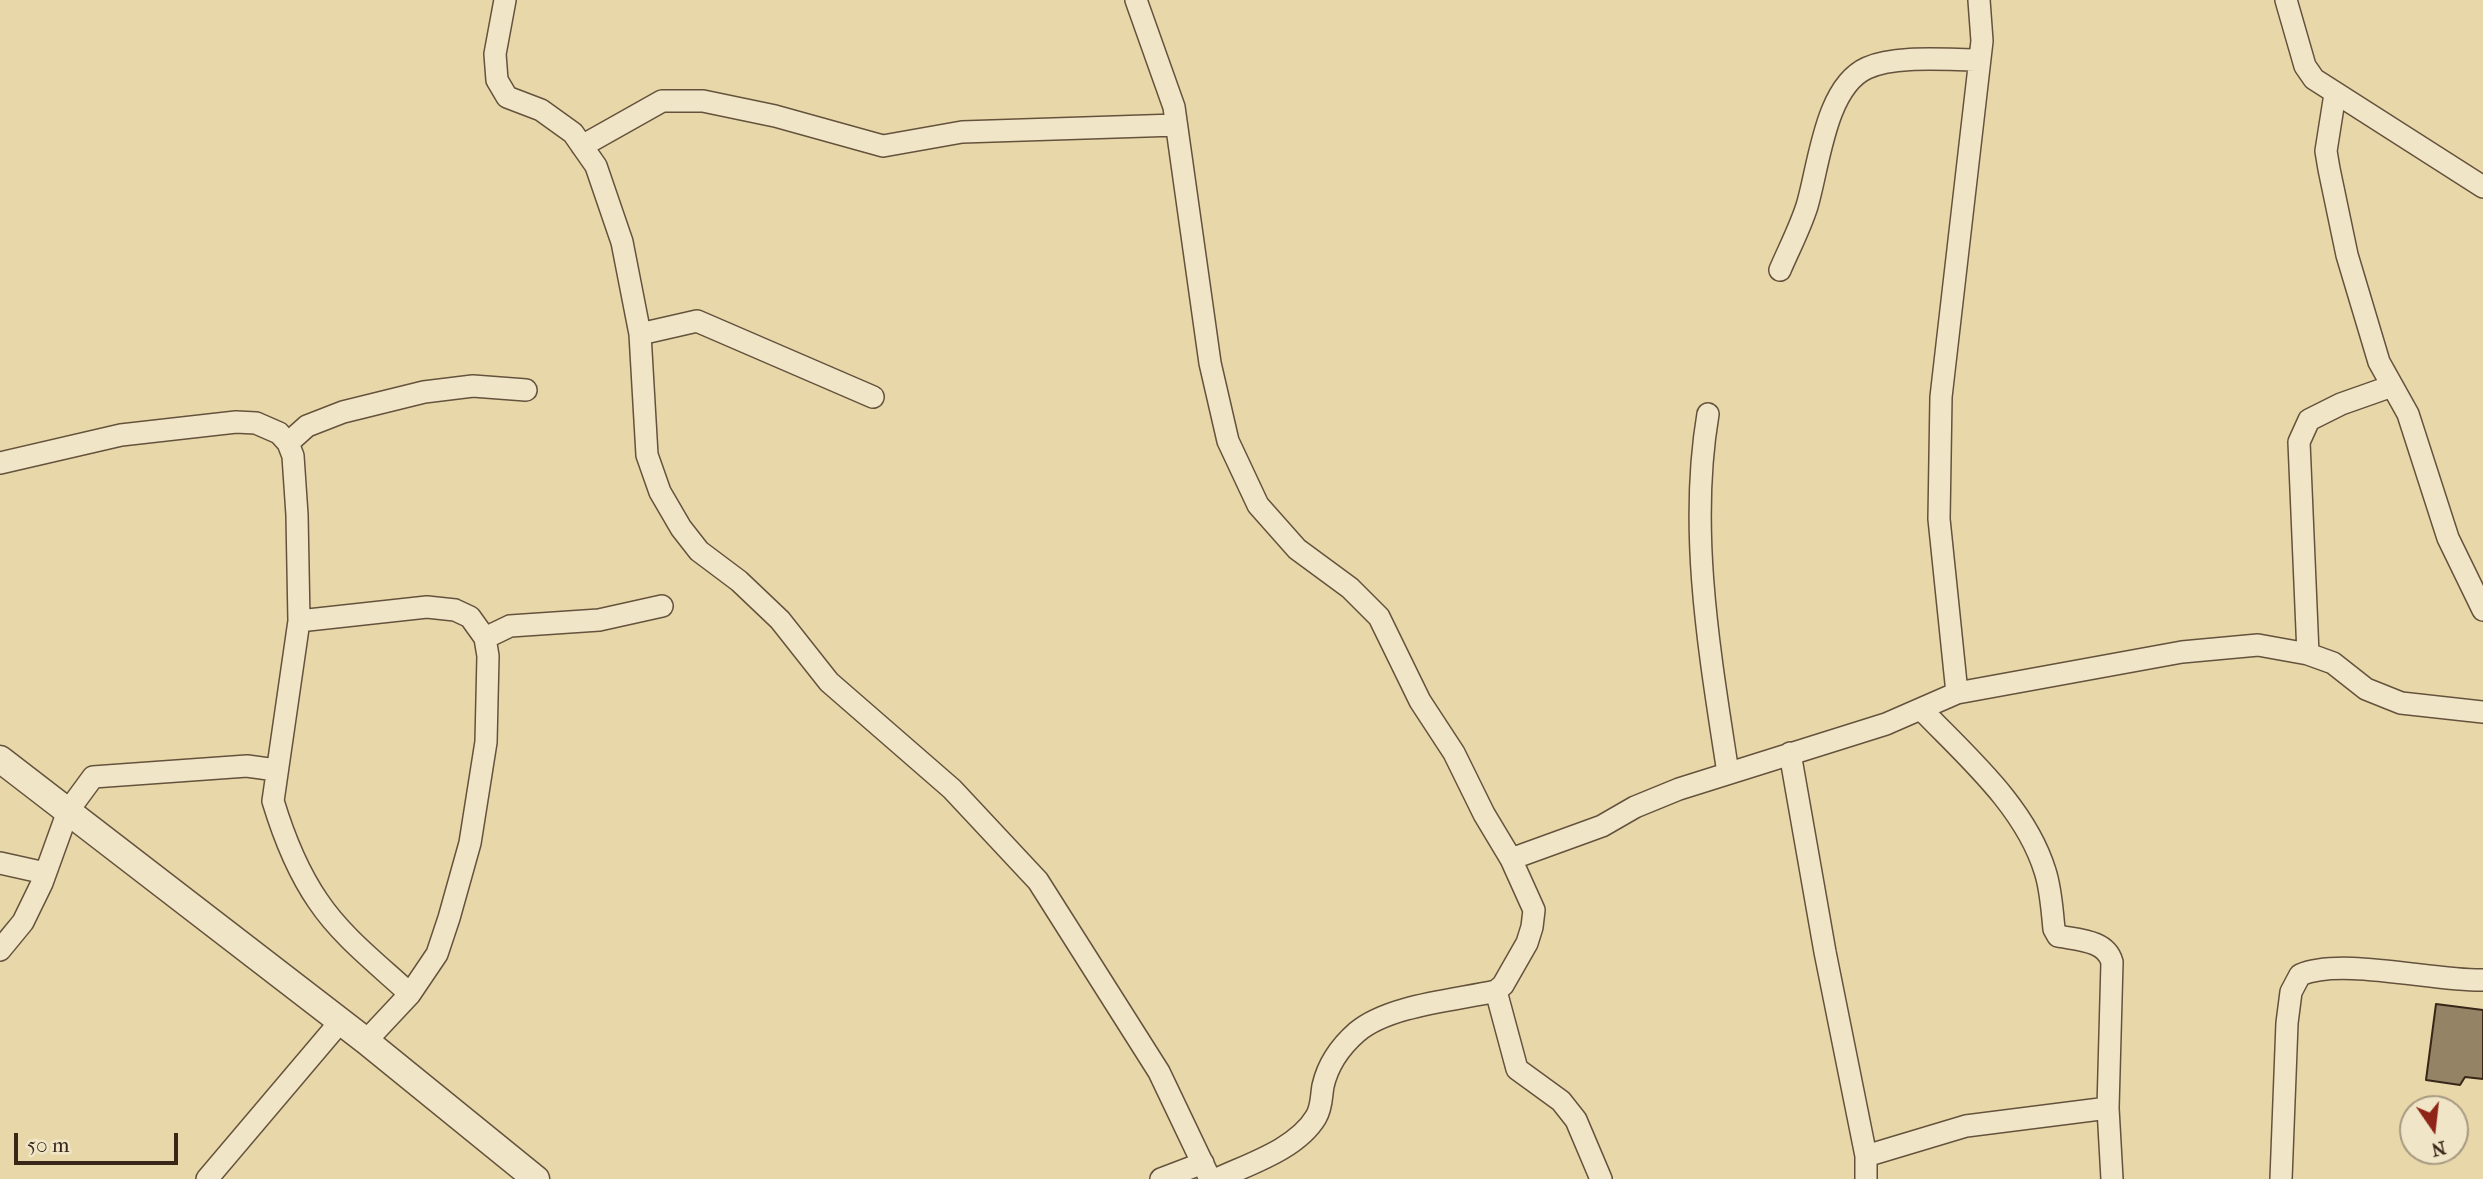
<!DOCTYPE html>
<style>
body{margin:0}
#map{position:relative;width:2483px;height:1179px;overflow:hidden;background:#e8d8a9;font-family:"IM FELL French Canon",serif}
canvas{display:block}
.north{position:absolute;left:2399px;top:1095px;width:70px;height:70px;box-sizing:border-box;background:#f0e6c7;border:2px solid #a79981;border-radius:50%;rotate:166deg;font-size:19px;font-weight:700;line-height:28px;text-align:center;color:#392619}
.north::after{content:'';display:block;margin:auto;width:24px;height:32px;background:#8f2418;clip-path:polygon(50% 0,100% 100%,50% 72%,0 100%)}
.scale{position:absolute;left:14px;top:1133px;width:164px;height:32px;box-sizing:border-box;border:4px solid #392619;border-top:0;padding-left:9px;font-size:21px;line-height:24px;white-space:nowrap;color:#392619;-webkit-text-stroke:5px #f0e6c7;paint-order:stroke}
</style>
<div id="map">
<canvas width="2483" height="1179"></canvas>
<div class="north">N</div>
<div class="scale">50 m</div>
</div>
<script>
const ctx = document.querySelector('canvas').getContext('2d');
ctx.lineJoin = 'round';
function paint(path, color) { ctx.fillStyle = color; ctx.fill(path, 'evenodd'); }
function stroke(path, color, width, dash) { ctx.strokeStyle = color; ctx.lineWidth = width; ctx.lineCap = dash ? 'butt' : 'round'; ctx.setLineDash(dash || []); ctx.stroke(path); }
const building = new Path2D(`
 M2436,1004l47,6v69l-18,-2 -5,8 -34,-5z`);
const minor = new Path2D(`
 M505,0l-10,54 2,26 10,17 34,13 32,23 23,33 26,76 18,92 7,121 13,37 21,36 18,23 40,30 41,39 49,62 123,107 86,92 121,191 51,107
 M1136,0l38,107 36,256 18,78 30,64 39,44 53,39 29,29 41,84 34,52 30,61 27,45 23,51 -2,17 -5,16 -24,42 -7,6c-40,9 -107,14 -139,41 -16,14 -29,32 -34,54 -2,11 -1,21 -7,31 -19,32 -67,47 -99,62
 M2286,0l19,66 9,13 169,108
 M2335,94l-9,57 3,18 18,86 32,107 29,52 40,124 35,72
 M582,146l80,-45h41l72,15 108,30 79,-14 214,-7
 M1780,270c9,-21 20,-42 27,-64 12,-40 18,-119 60,-138 29,-13 81,-8 112,-8
 M640,334l57,-13 176,76
 M1708,414c-20,118 2,241 20,359
 M288,443l19,-17 36,-14 81,-20 49,-6 53,4
 M0,463l121,-28 115,-13 20,1 23,10 9,10 5,13 4,59 2,106 -26,180c10,33 25,71 45,100 24,36 61,64 92,93
 M299,621l128,-14 28,3 15,7 15,21 3,18 -2,86 -16,101 -21,75 -12,36 -27,40 -44,47
 M485,638l25,-12 89,-6 63,-14
 M2308,654l-9,-212 10,-22 32,-16 51,-18
 M1957,693l-18,-174 2,-122 41,-356 -3,-41
 M1921,709c45,47 104,97 124,162 6,18 7,39 9,58l4,7c20,4 48,4 54,26l-4,146 4,71
 M1790,753l35,199 41,204v23
 M1511,859l91,-33 33,-19 44,-18 207,-65 71,-31 225,-41 76,-7 50,9 25,9 33,26 35,14 82,9
 M0,863l45,10
 M0,950l23,-28 19,-39 26,-72 25,-34 154,-11 29,4
 M1496,991l21,78 44,32 15,19 25,59
 M1866,1156l100,-30 142,-18
 M207,1179l133,-157
 M1161,1179l42,-16
 M2281,1179l6,-156 4,-31 9,-17c41,-18 133,6 183,5`);
const tertiary = new Path2D(`
 M0,759l366,282 170,138`);
paint(building, '#948364');
stroke(building, '#392619', 2);
stroke(minor, '#65523d', 24);
stroke(tertiary, '#65523d', 29);
stroke(minor, '#f0e6c7', 21);
stroke(tertiary, '#f0e6c7', 26);
</script>
